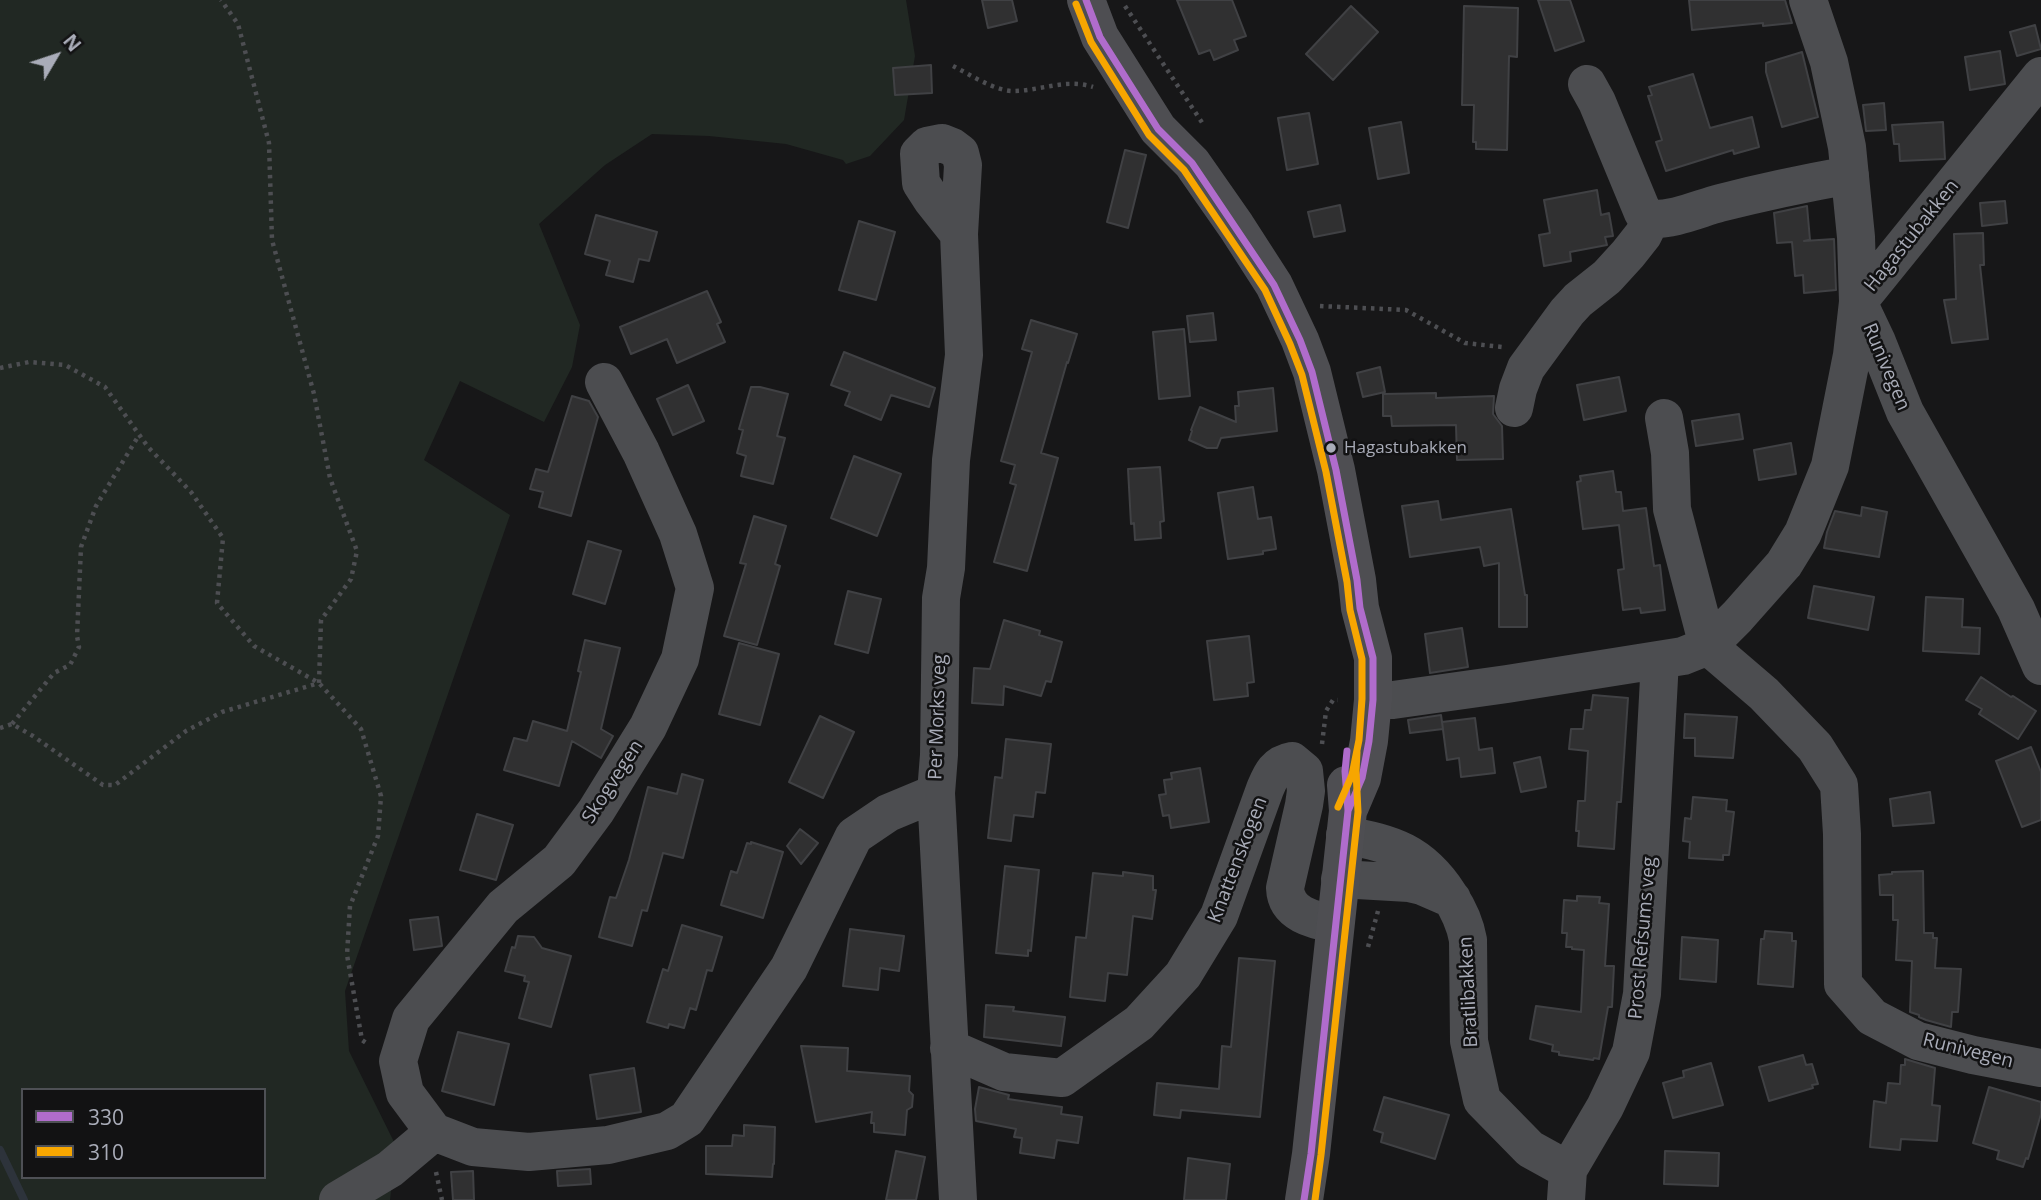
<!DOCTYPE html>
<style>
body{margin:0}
#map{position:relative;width:2041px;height:1200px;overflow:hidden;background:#171718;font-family:"Open Sans",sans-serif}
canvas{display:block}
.legend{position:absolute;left:21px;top:1088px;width:245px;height:91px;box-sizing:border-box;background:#121213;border:2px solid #4e5055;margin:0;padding:9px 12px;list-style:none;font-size:21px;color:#a9acb8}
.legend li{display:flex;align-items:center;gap:14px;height:35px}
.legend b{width:35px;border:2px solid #4e5055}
.north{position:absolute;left:21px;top:21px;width:70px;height:70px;-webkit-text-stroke:5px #121213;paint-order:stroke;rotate:51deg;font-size:19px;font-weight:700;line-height:28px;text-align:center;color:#a9acb8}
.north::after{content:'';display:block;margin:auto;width:24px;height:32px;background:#a9acb8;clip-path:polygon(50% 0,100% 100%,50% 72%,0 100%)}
</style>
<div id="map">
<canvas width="2041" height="1200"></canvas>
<ul class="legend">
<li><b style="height:9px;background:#b06ccc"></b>330</li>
<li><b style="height:9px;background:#f7a600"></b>310</li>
</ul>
<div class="north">N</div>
</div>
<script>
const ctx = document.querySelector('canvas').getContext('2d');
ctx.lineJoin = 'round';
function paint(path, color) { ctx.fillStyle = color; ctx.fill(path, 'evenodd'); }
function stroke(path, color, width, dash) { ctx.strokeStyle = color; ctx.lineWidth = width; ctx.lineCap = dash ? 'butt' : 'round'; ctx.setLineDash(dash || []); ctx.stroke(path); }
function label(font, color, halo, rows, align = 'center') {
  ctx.font = font + ' "Open Sans",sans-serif'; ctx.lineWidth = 5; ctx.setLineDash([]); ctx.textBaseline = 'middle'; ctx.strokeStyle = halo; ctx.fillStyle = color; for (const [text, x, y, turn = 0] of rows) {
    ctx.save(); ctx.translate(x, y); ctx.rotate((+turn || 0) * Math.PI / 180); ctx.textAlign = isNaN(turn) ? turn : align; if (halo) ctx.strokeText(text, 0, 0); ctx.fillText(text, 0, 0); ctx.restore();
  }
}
const green = new Path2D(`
 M0,0h906l9,56 -11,64 -34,36 -24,8 -3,-4 -57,-16 -77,-8 -57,-2 -47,31 -66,59 41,101 -8,42 -28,55 -84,-41 -36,79 86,55 -165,476 4,60 47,95 -6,54h-390zM23,1090h241v87h-241z`);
const stream = new Path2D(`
 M0,1150l24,50`);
const building = new Path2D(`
 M982,0h30l5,21 -29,7z
 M1177,0h55l14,36 -12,4 4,10 -24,10 -4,-10 -11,4z
 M1538,0h32l14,41 -29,10z
 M1689,0h96l7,23 -29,3v-3l-71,7z
 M1351,6l27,26 -45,48 -27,-26z
 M1464,6l54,2 -1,49 -8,-1 -2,94 -31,-1v-7h-3l1,-37h-12z
 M2035,25l6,24 -24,7 -7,-24z
 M2000,51l5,33 -35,6 -5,-33z
 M1802,52l16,65 -36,10 -16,-55v-9z
 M931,65l1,28 -37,2 -2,-27z
 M1693,74l17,54 42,-11 7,30 -25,7 -1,-4 -67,21 -10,-29 6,-2 -14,-44 4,-1 -3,-8z
 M1884,103l2,27 -20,1 -3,-26z
 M1309,113l9,51 -31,6 -9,-52z
 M1401,122l8,51 -31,6 -9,-51z
 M1943,122l2,37 -45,2 -1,-17h-5l-2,-19z
 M1125,150l21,5 -18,73 -21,-6z
 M1597,190l4,25 8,-2 4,23 -8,1 2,8 -37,7 1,9 -27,5 -5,-31 11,-2 -6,-33z
 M2005,201l2,22 -25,3 -2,-23z
 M1340,205l5,26 -31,6 -6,-25z
 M1807,206l3,34 -6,1 30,-2 2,51 -32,3 -1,-18 -8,1 -3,-34 -15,1 -3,-30z
 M596,215l61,17 -8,29 -10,-2 -6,23 -27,-7 4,-14 -25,-7z
 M859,221l36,11 -19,68 -37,-10z
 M1983,233l1,32h-4l8,74 -36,4 -8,-43 12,-1 -2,-65z
 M707,291l14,31 -4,2 8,18 -48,21 -10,-24 -36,15 -11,-27z
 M1213,313l3,27 -26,2 -3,-26z
 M1031,320l46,14 -9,29 -1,-1 -26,91 17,5 -31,113 -33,-9 22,-77 -6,-2 5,-18 -14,-4 31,-109 -10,-3z
 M1184,329l6,67 -31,3 -6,-67z
 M844,352l91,36 -6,19 -38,-12 -10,25 -36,-15 5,-13 -19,-7z
 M1380,367l5,25 -22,5 -6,-24z
 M1619,377l7,34 -42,9 -7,-35z
 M688,385l16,36 -31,14 -16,-36z
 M751,387h9l28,7 -11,42 8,2 -12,46 -32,-8 5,-20 -9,-3 6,-23 -4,-1z
 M1273,388l4,43 -56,7 -4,10h-10l-18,-8 3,-9 -1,-1 9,-23 36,15 -1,-16h4l-1,-14z
 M1436,393v5l58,-2 -1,18 9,12 1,33 -46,1 -1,-35 -64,1 -1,-10h-8v-22z
 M572,396l17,5 9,16 -27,99 -32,-9 4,-15 -13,-3 6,-20 12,3z
 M1739,414l4,25 -47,7 -4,-25z
 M1791,443l5,31 -37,6 -5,-30z
 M854,456l47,18 -24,62 -46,-18z
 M1160,467l4,54 -4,1 1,16 -26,2 -1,-17 -3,1 -3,-55z
 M1613,471l3,21h5l2,19 23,-3 8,58 6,-1 5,45 -24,3 -1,-5 -17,2 -5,-40 6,-1 -5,-44 -36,4 -6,-47 4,-1 -1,-5z
 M1253,487l5,32 13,-2 5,32 -13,2v3l-35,5 -10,-66z
 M1438,501l3,19 70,-11 14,86h2v32h-28v-64l-15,3 -4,-19 -70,10 -8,-51z
 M1862,507l25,5 -8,45 -55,-9 3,-16 8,-21 26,5z
 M754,516l32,10 -11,38 5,2 -23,79 -33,-9 22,-72 -6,-1z
 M588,541l33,10 -16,53 -32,-10z
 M1814,586l60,11 -6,33 -60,-12z
 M848,591l33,8 -13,54 -33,-9z
 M1926,597l37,2 -1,28 18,1 -1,26 -56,-3z
 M1004,620l36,11 -1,4 23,7 -11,40 -5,-1 -5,15 -37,-10 -1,19 -31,-2 2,-35 16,1z
 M1462,628l6,39 -38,6 -5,-39z
 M1249,636l5,46 -7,1 1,13 -34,4 -7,-59z
 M585,640l35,8 -19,81 12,7 -12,22 -29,-17 -13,45 -55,-16 10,-32 13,3 6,-20 34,10 14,-59 -3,-1z
 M739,643l40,11 -19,71 -41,-11z
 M1981,677l30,20 2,-1 23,15 -18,28 -39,-25 3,-5 -16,-9z
 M1593,695l35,3 -7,104h-4l-3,47 -36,-3 1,-15h-3l2,-30h7l3,-50 -19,-2 2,-20h12l2,-19h6z
 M1685,714l52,3 -4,41 -38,-2v-18h-11z
 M1441,715l2,14 -33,4 -2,-13z
 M820,716l34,16 -31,66 -34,-16z
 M1475,718l4,32 13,-2 3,25 -34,4 -2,-19 -12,2 -5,-38z
 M1006,739l45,5 -6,49 -9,-1 -3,25 -19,-2 -3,26 -23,-3 7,-61 7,1z
 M2031,747l10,25v48l-19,7 -26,-66z
 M1540,757l6,30 -25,5 -7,-29z
 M1200,768l9,54 -38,6 -2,-13 -6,1 -4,-21 7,-1 -2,-14 8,-1 -1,-6z
 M682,774l21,6 -20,78 -20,-5 -16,58 -5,-1 -10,36 -33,-9 11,-40 6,1 13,-38 19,-73 29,7z
 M1930,792l4,31 -41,3 -3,-27z
 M1693,797l34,3 -1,11 8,1 -5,43h-6v5l-34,-2 1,-16 -7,-1 2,-23 6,1z
 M477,814l36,11 -17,55 -36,-10z
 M800,829l18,14 -17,21 -14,-18z
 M751,842l32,10 -20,66 -42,-13 10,-34 6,2 10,-30 4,1z
 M1005,866l34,4 -8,81 -3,-1v6l-32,-3z
 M1923,871l1,62h9v5h4l-2,30 26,1 -3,43h-6l-1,15 -25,-7 -7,-3v-2l-9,-3 2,-51 -16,-1 2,-40h-5v-25h-13l-1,-20 13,-1v-2z
 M1123,872l30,4v14h3l-4,29 -19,-3 -6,59 -19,-2 -3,28 -35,-4 6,-60 10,1 7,-65 30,3z
 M1577,896l23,1 -1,6 10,1 -4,62h9l-2,41h-4l-9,52 -5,-1 -1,2 -34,-5v-3l-7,-1 1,-6 -23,-6 6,-33 45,6 3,-62 -12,-1v-2h-6l1,-14h-5l2,-33 13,1z
 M438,917l4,29 -28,4 -4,-30z
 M682,925l40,12 -10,34 -5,-1 -11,40 -6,-2 -6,20 -15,-4 -1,4 -21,-6 16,-53 5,2z
 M850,929l54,7 -5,35 -19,-3 -2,22 -35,-4z
 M1765,931l27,2v8h4l-3,46 -35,-3 3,-45h3z
 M518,936l16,1 8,11 29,8 -20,71 -32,-9 10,-36 -5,-1 1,-5 -20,-5 7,-24 3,1z
 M1682,937l36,3 -2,42 -36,-3z
 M1239,958l36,3 -15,156 -79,-7 -1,8 -26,-3 3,-32 62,6 3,-43 9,1z
 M986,1005l28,2 -1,4 52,6 -4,29 -77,-9z
 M458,1032l51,12 -15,61 -52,-14z
 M801,1046l47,2 -1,23 63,5 -1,15 4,4 -1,12 -5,3 -2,25 -31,-3v-9h-3l1,-11 -56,10z
 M1803,1055l3,10 6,-1 6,20 -6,1 1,3 -44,13 -10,-34z
 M1905,1059l30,9 -3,37 8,1 -3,35 -36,-2 -1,11 -30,-3 4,-46 12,2 2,-20 12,1 1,-19h4z
 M1711,1063l12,42 -50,13 -10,-35 21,-6 -1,-6z
 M634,1068l7,44 -44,7 -7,-44z
 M979,1087l30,8 -1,4 54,8 -1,7 21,3 -4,26 -21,-3 -3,18 -34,-5 2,-15 -8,-1 2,-8 -40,-8 -1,-12z
 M1989,1087l52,15v12l-13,45 -2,-1 -3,9 -26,-8 2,-8 -26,-8z
 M1384,1097l65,18 -14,44 -54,-17 2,-9 -9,-3z
 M744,1125l31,2 -1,37h-1l-1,13 -66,-3v-28h26l1,-11 11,1z
 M896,1151l29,6 -9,43h-30z
 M1665,1151l54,2 -1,33 -54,-2z
 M1188,1158l42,6 -4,36h-42z
 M590,1169l1,15 -33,2 -1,-15z
 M473,1171l1,29h-21l-2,-28z`);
const path = new Path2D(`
 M1125,6l78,118
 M953,66c16,8 42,25 60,25 27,0 53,-13 80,-4
 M1320,306l86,4 59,33 37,4
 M0,368l29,-6 36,3 40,22 43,60 43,45 32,46 -6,65 37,43 65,37 42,46 20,67 -3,40 -28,70 -3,49 15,85 7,5
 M12,724l42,-51 16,-8 9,-18 -2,-11 4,-89 15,-41 43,-71
 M0,728l12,-4 21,12 70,49h12l71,-54 36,-19 97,-29 2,-63 30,-41 6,-28 -27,-73 -16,-84 -42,-154 -3,-97 -31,-119 -17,-24
 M1322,744l4,-33 7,-11h5
 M1368,947l10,-36
 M436,1172l6,28`);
const minor = new Path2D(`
 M1808,0l21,62 18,85 9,90 2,65 19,40 28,70 111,197 25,57
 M1587,84l10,18 46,111 8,6c23,1 47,-10 69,-16 43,-11 86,-20 130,-28
 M604,382l37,70 37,82 17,54 -15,71 -32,68 -52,84 -37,50 -56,46 -92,112 -13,42 7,32 29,39 39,15 56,5 79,-7 59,-14 20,-12 102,-151 65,-132 34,-23 48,-20
 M1514,408l4,-19 8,-21 41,-56 11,-12 29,-23 21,-23 15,-19 8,-16
 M1664,418l6,35 2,56 36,137 56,48 51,53 24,38 3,49 1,150 29,33 46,24 55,14 68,13
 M1393,700l114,-16 176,-28 25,-10 29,-29 47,-53 19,-31 27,-67 22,-111 6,-53 183,-226
 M1345,835c48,9 76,17 104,60 10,15 16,28 19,45l1,101 13,59 48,49 38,21
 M1340,879l69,4 13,3 30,13
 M949,1048l55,24 58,6 77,-55 44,-48 36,-59 46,-127c6,-14 10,-25 27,-28l12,10 2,20 -2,14 -19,83c1,26 28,32 50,36
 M338,1200l52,-31 44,-37
 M958,1200l-22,-407 3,-38 2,-157 5,-30 5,-108 13,-105 -5,-121 4,-69 -3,-12 -8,-6 -10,-4 -15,3 -8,8 2,29 11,17 27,34
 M1566,1200l2,-30 37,-63 26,-55 11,-58 18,-334`);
const major = new Path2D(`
 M1086,0l14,37 58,92 34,34 44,63 38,59 26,55 12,32 24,98 21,110 3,28 13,50v42l-4,41 -7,37 -14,33
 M1304,1200l7,-46 37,-343 -2,-26`);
const bus1 = new Path2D(`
 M1086,0l14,37 58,92 34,34 82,122 26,55 12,32 24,98 21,110 3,28 13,50v42l-4,41 -7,37 -14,33
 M1304,1200l7,-46 37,-343 -3,-40 2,-20`);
const bus2 = new Path2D(`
 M1076,4l15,38 58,93 35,35 81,120 25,54 12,31 24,97 21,110 3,28 12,49v40l-3,41 -7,35 -14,32
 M1315,1200l6,-45 37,-343 -2,-41 1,-19`);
const markers = [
 [1331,448,6,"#a9acb8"]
];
const busNames = [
 ["Hagastubakken",1344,448]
];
const streetNames = [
 ["Hagastubakken",1912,236,-51],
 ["Runivegen",1886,367,67],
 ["Per Morks veg",938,717,-88],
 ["Skogvegen",613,782,-57],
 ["Knattenskogen",1238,860,-69],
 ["Prost Refsums veg",1643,938,-85],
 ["Bratlibakken",1469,992,-93],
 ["Runivegen",1968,1051,14]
];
paint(green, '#212823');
stroke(stream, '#2d333b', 8);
paint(building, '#303031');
stroke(building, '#404144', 2);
stroke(path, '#4d4e52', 4.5, [3.5, 5]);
stroke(minor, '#4c4d50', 38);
stroke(major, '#4e4e52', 38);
stroke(bus1, '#b06ccc', 7);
stroke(bus2, '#f7a600', 7);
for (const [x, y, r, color] of markers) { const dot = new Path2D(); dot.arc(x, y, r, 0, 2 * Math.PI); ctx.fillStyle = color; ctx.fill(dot); stroke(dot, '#121213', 2.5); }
label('17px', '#a9acb8', '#121213', busNames, 'left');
label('19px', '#a9acb8', '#121213', streetNames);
</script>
